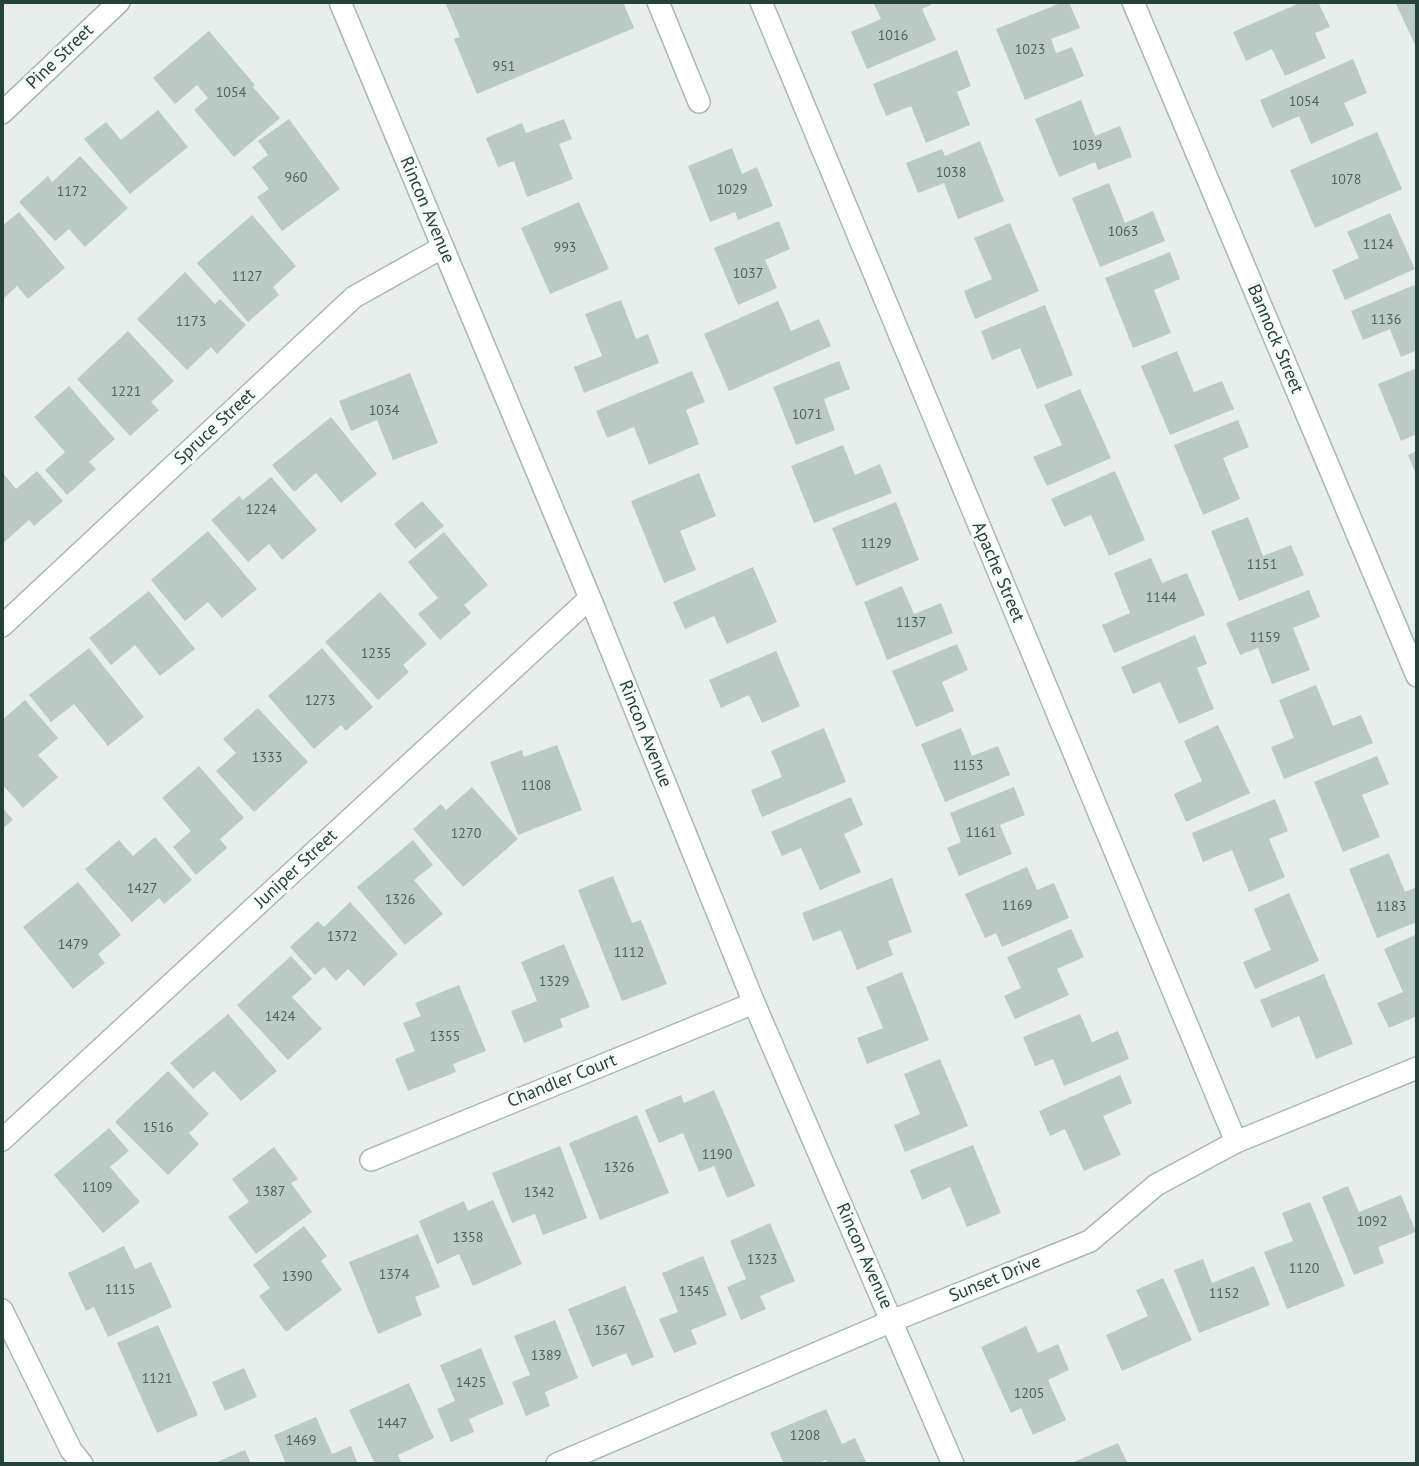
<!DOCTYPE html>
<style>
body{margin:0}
#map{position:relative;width:1419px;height:1466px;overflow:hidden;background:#e6efeb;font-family:"PT Sans",sans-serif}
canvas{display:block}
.frame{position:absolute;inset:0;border:4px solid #24423a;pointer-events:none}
</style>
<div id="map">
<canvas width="1419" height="1466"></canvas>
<div class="frame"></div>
</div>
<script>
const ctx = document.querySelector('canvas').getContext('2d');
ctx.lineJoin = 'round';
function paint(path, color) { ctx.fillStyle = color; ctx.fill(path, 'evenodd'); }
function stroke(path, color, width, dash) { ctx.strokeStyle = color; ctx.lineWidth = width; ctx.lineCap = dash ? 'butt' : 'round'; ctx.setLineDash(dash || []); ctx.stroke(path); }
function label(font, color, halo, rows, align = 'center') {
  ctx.font = font + ' "PT Sans",sans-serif'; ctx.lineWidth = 6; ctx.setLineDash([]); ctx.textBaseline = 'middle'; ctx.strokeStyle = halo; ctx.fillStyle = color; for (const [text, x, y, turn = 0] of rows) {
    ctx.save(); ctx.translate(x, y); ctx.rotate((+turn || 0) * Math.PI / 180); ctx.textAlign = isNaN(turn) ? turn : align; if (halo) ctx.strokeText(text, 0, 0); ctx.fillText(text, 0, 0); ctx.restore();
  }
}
const building = new Path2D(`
 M445,2h178l11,26 -157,66 -23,-55 6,-2z
 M873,2h56l2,3 -9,4 14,31 -69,29 -16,-37 30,-13z
 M1063,2h6l11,26 -29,11 5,14 16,-6 12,29 -59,24 -29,-71z
 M1302,2h16l12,25 -15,6 11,25 -41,18 -13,-27 -26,12 -13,-29z
 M1395,2h22v47z
 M209,31l46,54 -2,2 27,31 -46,39 -40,-47 14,-12 -11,-13 -22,19 -22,-26z
 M957,50l14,36 -14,6 13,33 -44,18 -15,-37 -25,10 -13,-32z
 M1353,59l14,34 -23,10 10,22 -43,19 -12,-28 -27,12 -12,-28z
 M1081,100l14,36 25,-10 12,31 -34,13 -3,-8 -36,15 -24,-58z
 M158,110l30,37 -58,47 -46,-55 22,-17 15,18z
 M289,119l51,70 -58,42 -25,-34 12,-8 -17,-22 16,-12 -10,-14z
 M564,119l8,20 -13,5 14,35 -46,18 -13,-36 -16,6 -12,-29 36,-15 4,10z
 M1377,132l25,57 -87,39 -25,-58z
 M980,141l24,60 -46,18 -14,-36 -26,10 -12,-30 36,-14 3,7z
 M732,148l10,26 15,-7 16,39 -35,14 -3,-8 -25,10 -22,-56z
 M80,156l48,52 -43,39 -16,-18 -14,12 -36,-39 29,-26 4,6z
 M1109,183l16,40 28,-12 12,30 -65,26 -28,-69z
 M579,202l30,67 -59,25 -29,-66z
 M19,212l46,56 -37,31 -11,-13 -15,14v-74z
 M1390,213l25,56 -70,31 -13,-30 27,-12 -12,-26z
 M252,215l44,51 -23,21 6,8 -31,27 -51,-59z
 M779,221l11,28 -25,11 12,28 -39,17 -24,-57z
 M1010,223l29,68 -64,28 -11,-28 28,-12 -18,-41z
 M1170,252l10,27 -26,11 17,43 -38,15 -28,-70z
 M185,272l30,32 5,-5 26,26 -29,29 -6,-7 -24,23 -50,-51z
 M1417,284v66l-16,7 -11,-28 -27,11 -12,-29z
 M621,300l15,39 12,-5 11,29 -75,30 -10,-26 28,-11 -17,-42z
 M778,301l13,30 28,-12 12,27 -102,45 -25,-57z
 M1045,305l28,70 -36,14 -17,-41 -28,12 -11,-29z
 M128,331l46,50 -23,21 8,8 -29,26 -53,-57z
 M1177,351l17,41 28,-11 12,28 -64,26 -29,-69z
 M839,361l11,28 -26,10 11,31 -39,15 -23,-58z
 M1417,368v66l-16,7 -23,-57z
 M692,371l13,31 -19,8 13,34 -50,21 -15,-38 -27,11 -11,-27z
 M410,373l28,70 -45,17 -16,-40 -26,11 -12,-30z
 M69,386l46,53 -26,23 7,7 -29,26 -22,-25 20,-18 -31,-35z
 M1080,389l31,69 -64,28 -14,-29 29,-12 -18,-40z
 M331,417l46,57 -36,29 -25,-30 -22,19 -22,-27z
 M1238,420l11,27 -26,11 17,41 -37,16 -29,-70z
 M843,445l12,30 25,-11 12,29 -78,30 -23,-57z
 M1417,451v26l-9,-22z
 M37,471l26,30 -29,25 -5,-6 -27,24v-72l14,17z
 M1115,471l30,69 -36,16 -18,-41 -27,12 -13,-28z
 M699,473l17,43 -36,15 16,39 -32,13 -33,-82z
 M271,477l46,53 -35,30 -13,-16 -21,18 -37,-42 28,-24 4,4z
 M422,501l22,25 -29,23 -21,-25z
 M896,502l23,58 -63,26 -24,-58z
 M1248,517l15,39 28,-11 13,30 -65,26 -28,-70z
 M208,531l49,58 -35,29 -14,-16 -23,19 -34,-41z
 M444,532l44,53 -24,20 7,8 -31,27 -22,-26 20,-16 -30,-36z
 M1151,558l11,25 25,-10 18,42 -91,38 -12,-28 28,-12 -16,-40z
 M753,567l24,55 -50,22 -13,-28 -29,13 -12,-27z
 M902,586l12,28 27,-11 12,30 -66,27 -23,-58z
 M1309,590l11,27 -27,11 17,42 -38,14 -14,-36 -18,7 -14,-32z
 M149,591l46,58 -35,27 -25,-31 -24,20 -22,-27z
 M380,592l47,52 -24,21 6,7 -31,28 -53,-58z
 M1195,635l12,29 -10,4 17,41 -35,15 -19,-42 -27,12 -12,-27z
 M957,644l11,26 -26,12 12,29 -38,16 -24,-56z
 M89,648l55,69 -36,29 -34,-42 -23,18 -22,-27z
 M322,648l51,59 -27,24 -5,-6 -27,24 -46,-53z
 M776,651l24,55 -38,17 -13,-28 -28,13 -12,-28z
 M1316,685l17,41 28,-11 12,28 -89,36 -13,-32 23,-9 -15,-38z
 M25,700l33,38 -20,17 20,22 -35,31 -21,-24v-64z
 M258,708l50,54 -54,50 -38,-41 20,-18 -13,-14z
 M1218,725l32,68 -64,29 -12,-28 28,-13 -18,-40z
 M824,728l22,54 -84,35 -11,-27 31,-13 -11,-26z
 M961,728l11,28 26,-10 12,29 -65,27 -24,-58z
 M557,745l25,65 -64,25 -28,-73 32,-12 2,7z
 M1377,756l12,28 -27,11 18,42 -37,15 -29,-70z
 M199,766l45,52 -24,21 7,9 -31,27 -23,-28 18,-16 -29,-33z
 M472,787l46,52 -55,48 -50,-58 28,-25 5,6z
 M1014,787l11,28 -25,10 12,29 -53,22 -12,-28 14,-6 -11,-29z
 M851,797l12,28 -19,9 17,38 -41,18 -19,-42 -19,8 -11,-24z
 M1275,799l13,32 -19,8 16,38 -36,15 -17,-42 -29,12 -11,-29z
 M2,807l11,13 -11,9z
 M155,837l37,43 -28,24 -5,-6 -27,24 -47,-53 34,-29 14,16z
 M413,840l20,25 -19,15 29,34 -38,31 -48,-58z
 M1389,853l16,39 12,-5v35l-40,16 -28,-69z
 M1027,867l10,23 17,-7 15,35 -67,29 -6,-14 -11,5 -20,-44z
 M613,876l19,47 9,-3 26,64 -45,17 -44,-111z
 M892,878l20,54 -24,9 5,14 -36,15 -16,-40 -28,11 -11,-28z
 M78,882l43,53 -23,19 7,9 -32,26 -50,-62z
 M1289,893l30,68 -64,28 -12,-27 28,-12 -17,-41z
 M350,902l48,52 -34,32 -16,-17 -12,12 -12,-14 -9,8 -25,-28 28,-26 6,6z
 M1071,929l13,28 -27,12 12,26 -54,24 -11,-23 17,-8 -14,-31z
 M1417,934v82l-28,12 -12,-25 26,-11 -19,-43z
 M564,944l26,63 -30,12 3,8 -39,16 -13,-32 26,-10 -16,-39z
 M291,956l21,23 -20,18 30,32 -34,31 -51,-55z
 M902,972l27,68 -62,24 -10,-26 26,-10 -17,-41z
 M1324,974l29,70 -37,15 -17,-43 -27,12 -12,-28z
 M459,985l27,66 -33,13 3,8 -48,19 -13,-32 20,-8 -12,-28 18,-7 -6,-13z
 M228,1014l49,57 -36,30 -27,-30 -21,18 -23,-26z
 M1080,1014l12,28 26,-11 11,28 -65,27 -11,-27 -18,7 -12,-29z
 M940,1059l28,67 -63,26 -11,-27 26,-11 -16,-40z
 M168,1071l41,43 -20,19 10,11 -31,31 -53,-53z
 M1120,1075l12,28 -29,13 18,39 -37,16 -19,-42 -15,7 -11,-25z
 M714,1090l41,96 -28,12 -13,-32 -15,6 -16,-39 -24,10 -14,-33 36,-15 3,8z
 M637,1115l32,78 -69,27 -31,-77z
 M109,1128l20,23 -19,16 30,35 -37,31 -49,-58z
 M973,1145l28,68 -34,14 -17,-40 -28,13 -12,-30z
 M560,1146l27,72 -44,17 -8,-21 -23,9 -20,-50z
 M274,1147l24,32 -7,4 21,29 -56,42 -28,-37 21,-15 -17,-23z
 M1348,1186l11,26 42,-17 15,37 -38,15 6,16 -30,12 -32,-78z
 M493,1200l29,64 -49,22 -14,-32 -22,10 -18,-43 45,-20 4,10z
 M1310,1202l35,84 -58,23 -23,-57 29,-11 -11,-28z
 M770,1223l25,58 -35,15 6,13 -25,11 -14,-33 19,-8 -16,-38z
 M304,1226l23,30 -6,5 21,29 -56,42 -27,-36 11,-8 -17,-23z
 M418,1234l22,53 -25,10 7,18 -44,19 -29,-72z
 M124,1246l11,23 16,-7 21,45 -64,30 -14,-30 -8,4 -18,-38z
 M703,1256l24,59 -36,15 6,14 -23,9 -15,-34 19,-7 -16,-39z
 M1203,1259l9,24 42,-17 16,39 -71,28 -25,-63z
 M1163,1278l29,62 -70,31 -16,-36 42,-19 -12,-26z
 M625,1286l29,71 -22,9 -6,-13 -34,14 -24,-58z
 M555,1320l23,58 -33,14 5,14 -24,10 -14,-34 18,-7 -16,-39z
 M158,1325l40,90 -41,18 -40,-90z
 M1026,1326l12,27 20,-9 11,26 -21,10 18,40 -33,15 -12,-27 -10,5 -30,-66z
 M481,1348l23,56 -35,15 5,13 -23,10 -14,-33 18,-8 -15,-36z
 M244,1368l13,29 -32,14 -13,-29z
 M409,1383l25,55 -36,17 4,9h-27l-26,-54z
 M826,1409l16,35 13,-6 11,24 -5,2h-33l-2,-4 -11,4h-31l-14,-31z
 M316,1417l16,37 19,-8 7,18h-72l-12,-29z
 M1118,1443l10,21h-59z
 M245,1450l6,14h-39z`);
const minor = new Path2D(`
 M340,2l250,596 164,405 199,461
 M658,2l41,100
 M761,2l475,1140
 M1133,2l284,674
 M2,113l117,-111
 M2,626l352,-329 89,-50
 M2,1140l588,-542
 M371,1160l383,-157
 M2,1310l69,140 11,14
 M557,1464l335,-143 198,-80 66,-56 80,-43 181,-74`);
const numberNames = [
 ["1016",893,36],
 ["1023",1030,50],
 ["951",504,67],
 ["1054",231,93],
 ["1054",1304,102],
 ["1039",1087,146],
 ["1038",951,173],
 ["960",296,178],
 ["1078",1346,180],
 ["1029",732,190],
 ["1172",72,192],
 ["1063",1123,232],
 ["1124",1378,245],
 ["993",565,248],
 ["1037",748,274],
 ["1127",247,277],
 ["1136",1386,320],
 ["1173",191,322],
 ["1221",126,392],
 ["1034",384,411],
 ["1071",807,415],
 ["1224",261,510],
 ["1129",876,544],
 ["1151",1262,565],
 ["1144",1161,598],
 ["1137",911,623],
 ["1159",1265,638],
 ["1235",376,654],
 ["1273",320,701],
 ["1333",267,758],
 ["1153",968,766],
 ["1108",536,786],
 ["1161",981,833],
 ["1270",466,834],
 ["1427",142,889],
 ["1326",400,900],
 ["1169",1017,906],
 ["1183",1391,907],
 ["1372",342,937],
 ["1479",73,945],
 ["1112",629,953],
 ["1329",554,982],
 ["1424",280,1017],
 ["1355",445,1037],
 ["1516",158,1128],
 ["1190",717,1155],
 ["1326",619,1168],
 ["1109",97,1188],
 ["1387",270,1192],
 ["1342",539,1193],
 ["1092",1372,1222],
 ["1358",468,1238],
 ["1323",762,1260],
 ["1120",1304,1269],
 ["1374",394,1275],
 ["1390",297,1277],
 ["1115",120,1290],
 ["1345",694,1292],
 ["1152",1224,1294],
 ["1367",610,1331],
 ["1389",546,1356],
 ["1121",157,1379],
 ["1425",471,1383],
 ["1205",1029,1394],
 ["1447",392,1424],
 ["1208",805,1436],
 ["1469",301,1441]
];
const streetNames = [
 ["Pine Street",60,57,-44],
 ["Rincon Avenue",427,210,67],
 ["Bannock Street",1275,339,67],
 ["Spruce Street",215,427,-43],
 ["Apache Street",998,572,67],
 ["Rincon Avenue",645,734,68],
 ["Juniper Street",296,869,-43],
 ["Chandler Court",562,1081,-22],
 ["Rincon Avenue",864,1256,66],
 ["Sunset Drive",995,1279,-22]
];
paint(building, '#bbcac4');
stroke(minor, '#a8b8b2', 24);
stroke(minor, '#fff', 21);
label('14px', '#4a645c', null, numberNames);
label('18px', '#24423a', '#f7fbf9', streetNames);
</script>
